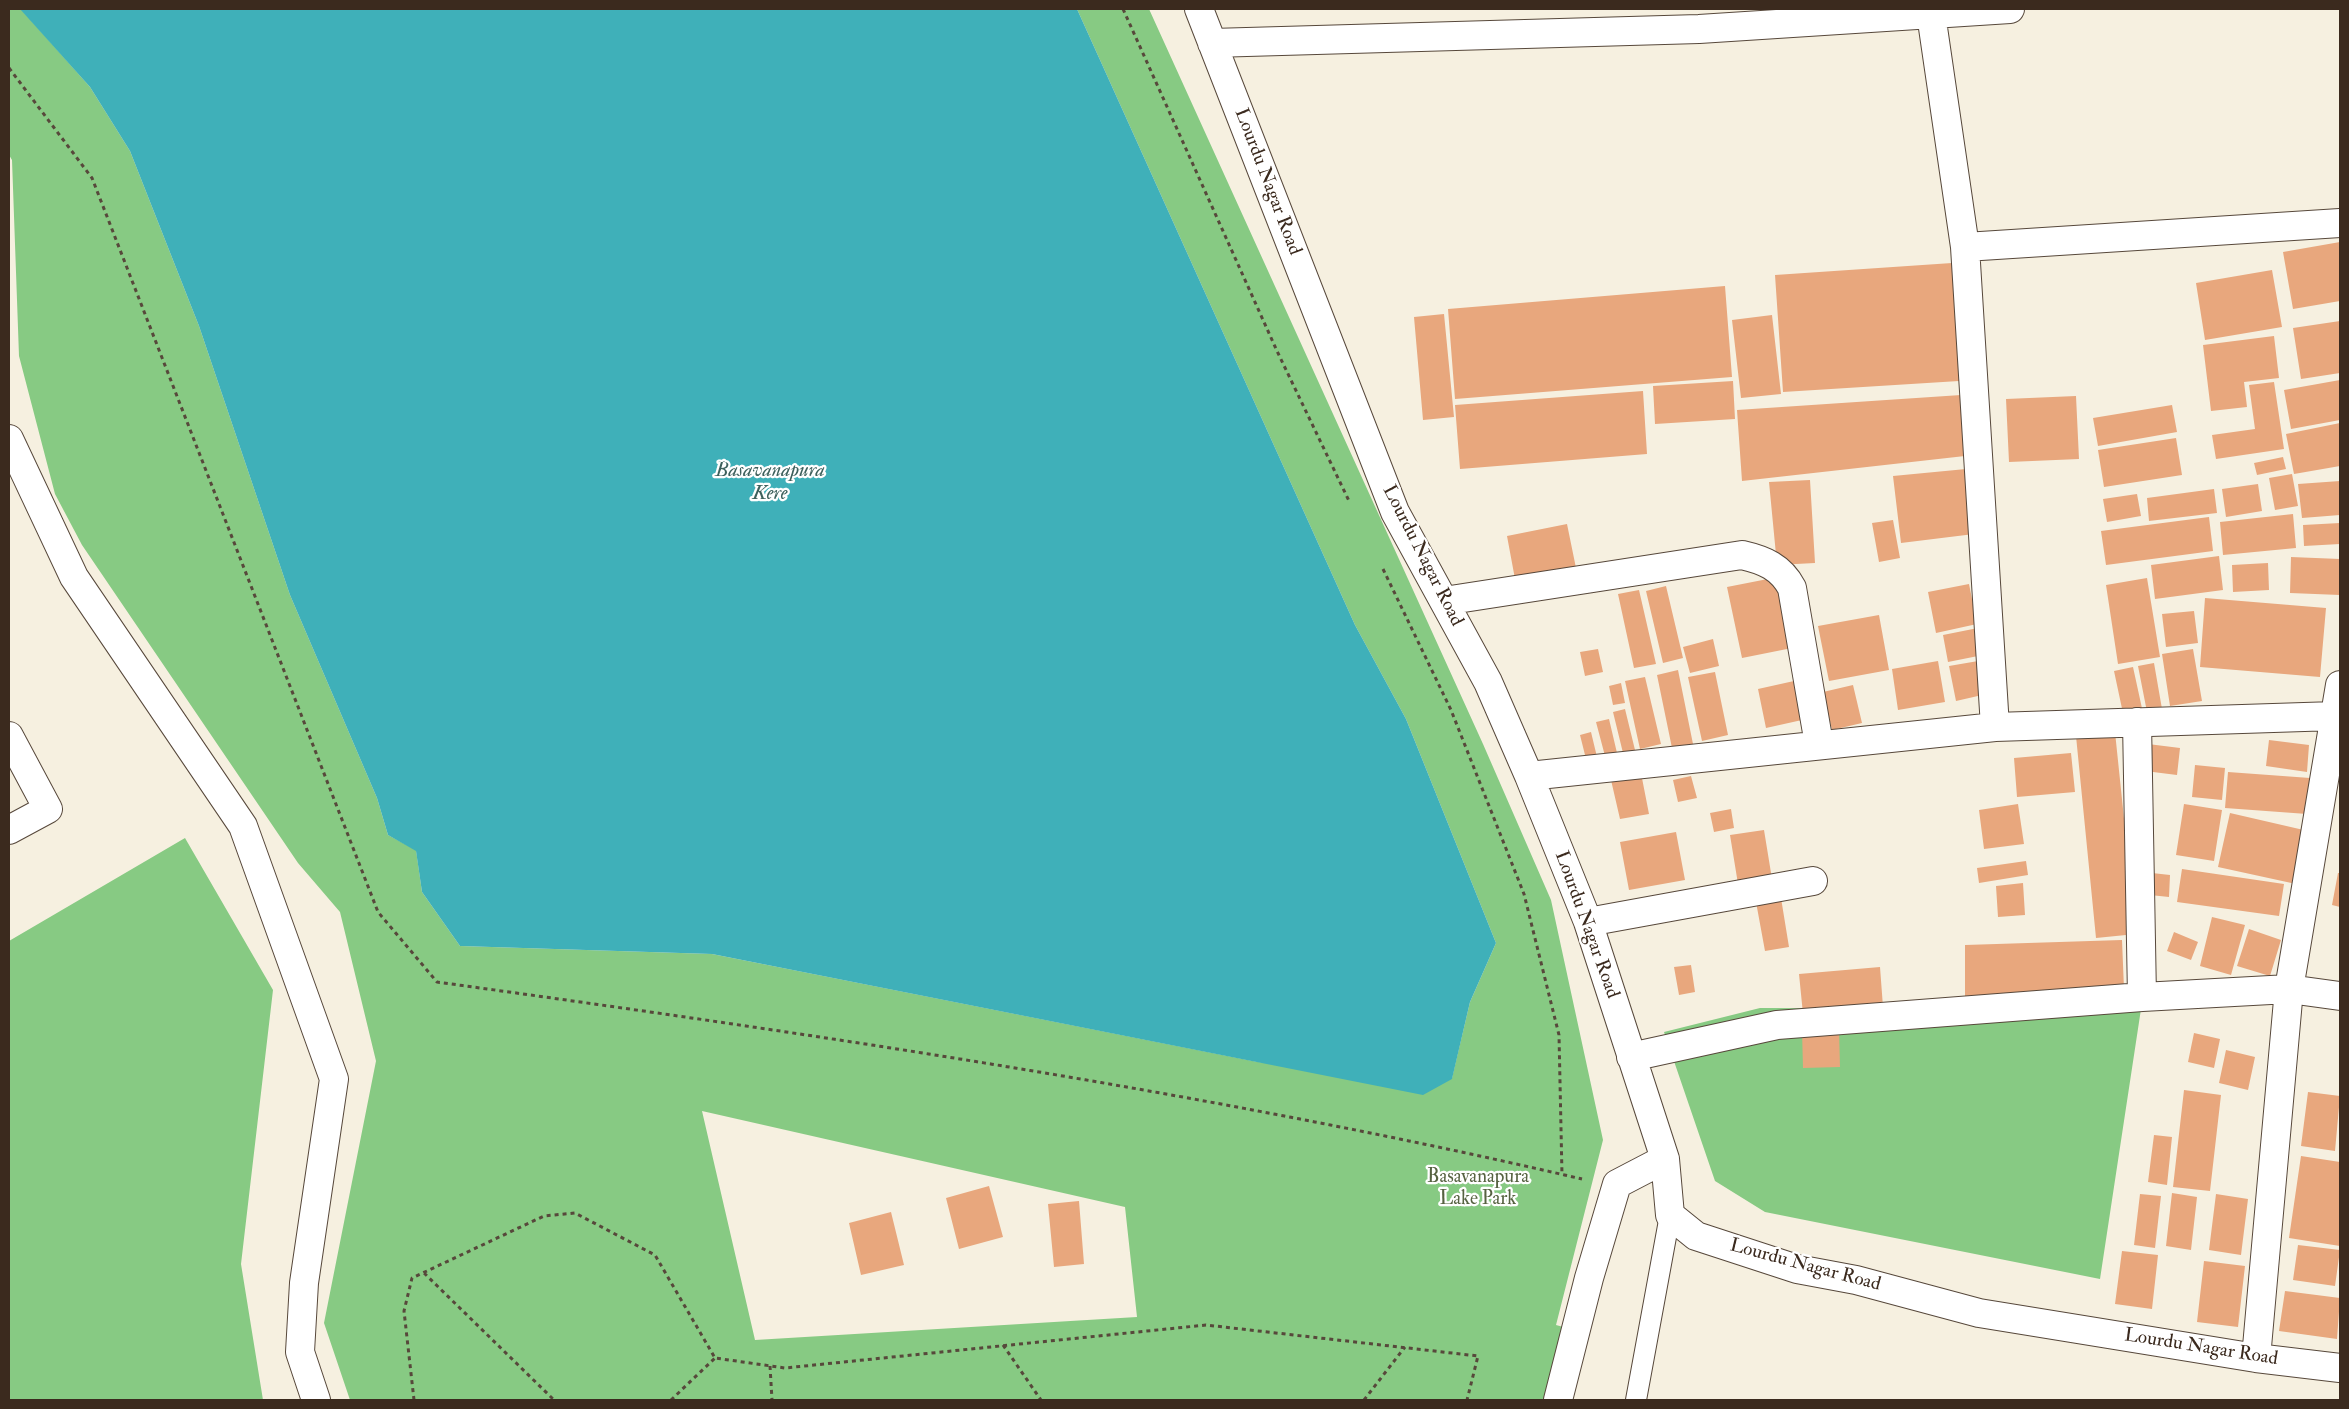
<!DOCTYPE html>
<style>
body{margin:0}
#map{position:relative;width:2349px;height:1409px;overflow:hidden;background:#f6f0e0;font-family:"IM FELL Double Pica",serif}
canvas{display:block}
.frame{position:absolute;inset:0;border:10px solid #3b2a1e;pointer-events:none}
</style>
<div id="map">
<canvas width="2349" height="1409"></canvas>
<div class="frame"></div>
</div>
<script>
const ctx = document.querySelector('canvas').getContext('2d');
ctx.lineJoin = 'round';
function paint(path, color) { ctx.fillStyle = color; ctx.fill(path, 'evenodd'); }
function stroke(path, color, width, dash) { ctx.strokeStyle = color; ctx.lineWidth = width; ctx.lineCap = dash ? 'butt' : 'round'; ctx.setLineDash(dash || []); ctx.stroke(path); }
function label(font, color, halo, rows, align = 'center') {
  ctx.font = font + ' "IM FELL Double Pica",serif'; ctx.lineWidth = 4.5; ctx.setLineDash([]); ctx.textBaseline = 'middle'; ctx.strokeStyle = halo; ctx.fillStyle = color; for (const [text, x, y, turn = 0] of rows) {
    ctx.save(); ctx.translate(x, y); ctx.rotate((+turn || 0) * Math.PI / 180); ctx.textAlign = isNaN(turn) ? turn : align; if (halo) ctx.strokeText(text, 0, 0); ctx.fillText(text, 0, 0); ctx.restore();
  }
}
const green = new Path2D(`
 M9,9h12l69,78 40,64 69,175 91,269 87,203 11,37 28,15 6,42 38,54 252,8 546,108 194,16 18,-76 26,-59 -90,-224 -51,-94 -278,-616h72l334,735 68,156 52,240 -47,185 29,8 -20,67h-1215l-26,-77 52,-262 -36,-149 -42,-49 -216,-318 -27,-51 -36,-138 -7,-196 -3,-5zM702,1111l423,96 12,110 -382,23z
 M185,838l88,152 -32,274 22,136h-254v-459z
 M1760,1008l381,1 -41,270 -335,-67 -50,-31 -51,-149z`);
const water = new Path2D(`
 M20,9h1057l278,616 51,94 90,224 -26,59 -18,77 -29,16 -711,-141 -252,-8 -38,-54 -6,-41 -28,-16 -11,-37 -87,-203 -91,-269 -69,-175 -40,-64z`);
const building = new Path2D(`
 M2340,242v59l-47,8 -10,-57z
 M1952,263l7,118 -176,11 -8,-117z
 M2272,270l10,57 -77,13 -9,-57z
 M1725,286l7,91 -277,22 -7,-90z
 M1444,314l10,103 -31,3 -9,-103z
 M1772,315l9,79 -40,4 -9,-78z
 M2340,321v52l-39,6 -8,-51z
 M2274,336l5,42 -35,4 3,25 -36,4 -8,-66z
 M2340,380v40l-49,9 -7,-39z
 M1733,381l2,38 -80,5 -2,-38z
 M2274,382l10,67 -68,10 -4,-24 43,-6 -6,-44z
 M1643,391l4,63 -187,15 -5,-64z
 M1961,395l4,61 -223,25 -5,-71z
 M2076,396l3,63 -70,3 -3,-63z
 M2172,405l5,27 -79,14 -5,-28z
 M2340,423v43l-46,8 -8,-40z
 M2176,438l6,37 -78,12 -6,-37z
 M2283,457l3,12 -29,6 -3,-12z
 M1966,469l8,65 -73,9 -8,-67z
 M2292,474l6,32 -23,4 -6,-32z
 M1810,480l5,83 -38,2 -8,-83z
 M2340,481v34l-38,3 -4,-34z
 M2258,484l4,27 -36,6 -4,-28z
 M2214,489l3,24 -68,8 -2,-23z
 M2137,494l4,22 -34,6 -4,-23z
 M2293,514l3,34 -73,7 -3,-33z
 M2209,517l4,34 -107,14 -5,-34z
 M1893,520l7,38 -21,4 -7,-39z
 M2340,523v21l-36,2 -1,-21z
 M1567,524l9,44 -61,11 -8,-43z
 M2219,556l4,34 -68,9 -4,-34z
 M2291,557l49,2v36l-50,-2z
 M2268,563l1,27 -36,2 -1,-27z
 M1783,576l14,71 -55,11 -15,-71z
 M2147,578l13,79 -42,7 -12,-79z
 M1969,584l8,40 -41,9 -8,-41z
 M1666,586l17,72 -20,5 -17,-72z
 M1639,590l17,74 -22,4 -16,-74z
 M2205,598l121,10 -6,69 -120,-10z
 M2194,611l4,32 -32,4 -4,-33z
 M1879,615l10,55 -60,11 -11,-55z
 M1978,628l5,27 -35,7 -5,-27z
 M1713,639l6,27 -29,7 -7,-26z
 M1598,649l5,23 -18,4 -5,-24z
 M2193,649l9,52 -32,5 -8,-52z
 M1984,660l7,33 -35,8 -7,-35z
 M1938,661l7,41 -47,8 -6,-41z
 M2154,663l8,46 -15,3 -9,-46z
 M2133,667l10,46 -19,5 -10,-47z
 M1678,670l15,74 -21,4 -15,-73z
 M1715,672l13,63 -26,6 -14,-64z
 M1645,677l16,67 -21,5 -15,-68z
 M1794,681l8,39 -36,8 -8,-39z
 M1621,683l4,20 -12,2 -4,-19z
 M1853,685l9,38 -30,7 -9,-38z
 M1625,709l10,41 -12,3 -10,-41z
 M1609,719l8,34 -12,3 -9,-34z
 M1591,732l6,25 -11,2 -6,-24z
 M2115,732l21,202 -40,4 -20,-202z
 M2269,740l40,5 -2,27 -41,-6z
 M2148,744l32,4 -3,27 -32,-4z
 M2071,753l4,39 -58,5 -3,-39z
 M2195,765l30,3 -3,32 -30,-3z
 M2228,772l82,6 -3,36 -82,-6z
 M1641,773l8,41 -29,5 -9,-39z
 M1691,776l6,22 -19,4 -5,-22z
 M2018,804l6,40 -40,5 -5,-39z
 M2184,804l38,6 -8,51 -38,-6z
 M1731,809l3,19 -20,4 -4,-19z
 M2230,813l78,18 -12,53 -78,-17z
 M1764,830l8,49 -34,5 -8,-49z
 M1676,832l9,48 -56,10 -9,-48z
 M2026,861l2,14 -49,8 -2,-15z
 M2182,869l102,15 -5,32 -102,-14z
 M2152,873l18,2 -1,22 -19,-2z
 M2338,873h2v34l-8,-2z
 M2023,883l2,32 -27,2 -2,-31z
 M1781,898l8,49 -24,4 -9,-49z
 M2212,917l33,8 -14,50 -31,-9z
 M2249,929l32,11 -11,36 -33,-10z
 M2174,932l24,10 -7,18 -24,-9z
 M2122,940l2,49 -159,7v-51z
 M1691,965l4,27 -16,3 -5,-28z
 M1880,967l3,40 -80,7 -4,-40z
 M1839,1029l1,38 -37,1 -1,-38z
 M2194,1033l26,6 -6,29 -26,-6z
 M2226,1050l29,7 -7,33 -29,-7z
 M2184,1090l37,5 -11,96 -37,-4z
 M2308,1092l32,4 -5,55 -34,-5z
 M2154,1135l18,2 -5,48 -19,-3z
 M2301,1156l39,6v84l-51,-8z
 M989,1186l14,51 -44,12 -13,-51z
 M2172,1193l25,4 -6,53 -25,-4z
 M2140,1194l21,2 -6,52 -21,-3z
 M2216,1194l32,5 -7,56 -32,-5z
 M1079,1201l5,63 -30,3 -6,-63z
 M891,1212l13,53 -43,10 -12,-52z
 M2298,1245l42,5 -5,36 -42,-6z
 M2122,1251l36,4 -6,54 -37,-5z
 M2204,1261l41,5 -7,61 -41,-5z
 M2285,1291l55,7 -3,41 -58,-8z`);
const path = new Path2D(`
 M1123,9l154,342 73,152
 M9,68l83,110 286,734 59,70c383,53 767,109 1145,197
 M1383,569l68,141 73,184 35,141 3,140
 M424,1273l130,127
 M1003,1345l38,55
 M770,1366l2,34
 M414,1400l-10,-89 8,-33 132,-62 31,-3 80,42 60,103 70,10 421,-43 272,31 -11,44
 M671,1400l44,-42
 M1364,1400l41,-53`);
const service = new Path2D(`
 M1636,1400l34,-185`);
const minor = new Path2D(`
 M1199,9l196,503 93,170 41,94 59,146 77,237 5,56 26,21 101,33 59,11 123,33 277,45 84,10
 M1931,14l34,233 375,-24
 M1212,43l487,-14 311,-20
 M9,439l65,138 169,249 91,253 -30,204 -4,69 16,48
 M1444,601l298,-46c22,5 39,12 50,33l27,156
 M2137,722l5,275
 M1995,727l340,-11
 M9,736l39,73 -39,21
 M1529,776l466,-49 -30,-480
 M1588,922l225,-41
 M1631,1057l146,-32 365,-28 147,-8 51,7
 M2256,1358l33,-369 51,-304
 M1558,1400l31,-122 28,-94 48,-25`);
const streetNames = [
 ["Lourdu Nagar Road",1267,182,69],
 ["Lourdu Nagar Road",1422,556,63],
 ["Lourdu Nagar Road",1586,925,70],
 ["Lourdu Nagar Road",1805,1266,15],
 ["Lourdu Nagar Road",2201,1348,9]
];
const parkNames = [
 ["Basavanapura",1478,1178],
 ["Lake Park",1478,1200]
];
const waterNames = [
 ["Basavanapura",770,472],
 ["Kere",770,495]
];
paint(green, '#87ca83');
paint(water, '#3fb0b9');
paint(building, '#e8a77d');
stroke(service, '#57483b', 22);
stroke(minor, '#57483b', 30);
stroke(path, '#57483b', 3, [4, 4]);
stroke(service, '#fff', 20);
stroke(minor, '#fff', 28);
label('19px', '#3b2a1e', '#fff', streetNames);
label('19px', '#566241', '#fff', parkNames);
label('italic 20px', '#3d605c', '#fff', waterNames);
</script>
